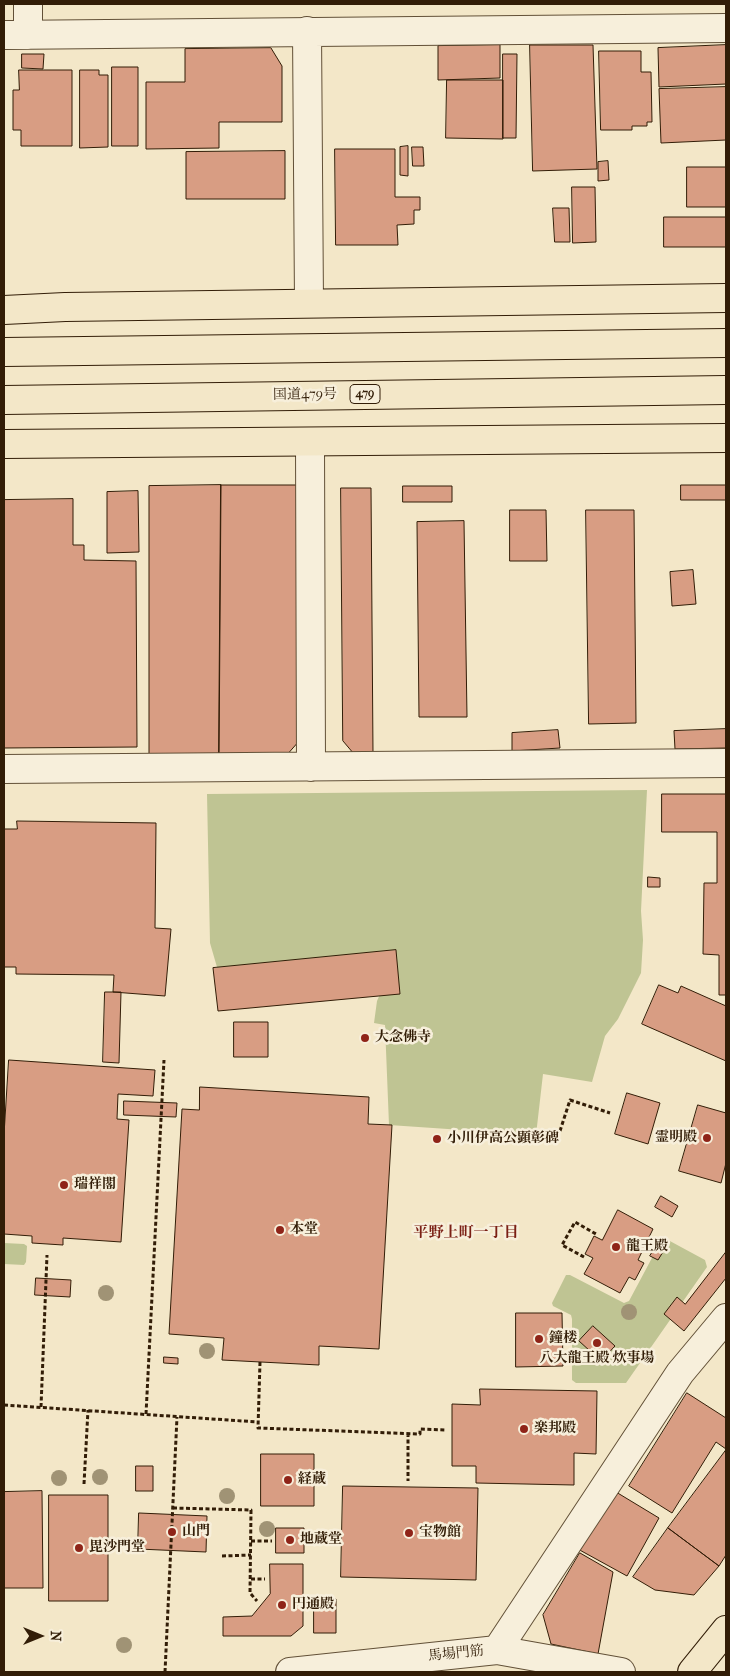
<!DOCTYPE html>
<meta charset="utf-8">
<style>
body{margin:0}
#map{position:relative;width:730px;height:1676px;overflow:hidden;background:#f3e7c8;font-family:"IM FELL French Canon",serif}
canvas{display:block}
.frame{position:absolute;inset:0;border:5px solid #321d07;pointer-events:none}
.north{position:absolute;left:15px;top:1611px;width:50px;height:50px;-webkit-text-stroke:4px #f7efdb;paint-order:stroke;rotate:90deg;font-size:14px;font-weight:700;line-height:20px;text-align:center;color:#321d07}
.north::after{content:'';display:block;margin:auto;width:18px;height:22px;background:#321d07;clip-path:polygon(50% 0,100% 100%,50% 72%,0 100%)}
</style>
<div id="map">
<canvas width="730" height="1676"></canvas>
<div class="frame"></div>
<div class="north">N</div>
</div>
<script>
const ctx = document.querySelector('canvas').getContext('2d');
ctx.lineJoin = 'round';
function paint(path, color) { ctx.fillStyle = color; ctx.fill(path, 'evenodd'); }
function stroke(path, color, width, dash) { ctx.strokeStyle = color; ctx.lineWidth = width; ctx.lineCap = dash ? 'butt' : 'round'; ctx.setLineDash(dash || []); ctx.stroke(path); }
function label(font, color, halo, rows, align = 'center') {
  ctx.font = font + ' "IM FELL French Canon","Noto Serif JP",serif'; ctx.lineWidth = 5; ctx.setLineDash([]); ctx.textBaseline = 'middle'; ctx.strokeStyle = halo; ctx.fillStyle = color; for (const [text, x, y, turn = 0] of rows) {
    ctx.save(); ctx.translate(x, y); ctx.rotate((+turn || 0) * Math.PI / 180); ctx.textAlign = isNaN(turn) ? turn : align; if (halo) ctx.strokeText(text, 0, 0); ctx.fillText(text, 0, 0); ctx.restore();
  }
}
const green = new Path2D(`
 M647,790l-6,121 2,29 -2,33 -23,46 -13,17 -13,46 -49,-8 -7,61 -147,-10 -4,-100 -11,-2 3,-22 19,-43 -177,16 -9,-31 -3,-149z
 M668,1240l37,20 2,7 -81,116h-50l-4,-3v-61l-1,-4 -18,-9 -1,-3 14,-28h4l54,28 5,-2 32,-60z
 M4,1243l20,1 3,2 -1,16 -2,3 -20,-1z`);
const building = new Path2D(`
 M500,45v33l-62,2v-34z
 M530,45h63l4,124 -64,2z
 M726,45v39l-67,3 -1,-39z
 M271,48l11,18v56h-63v26l-73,1v-67h39v-33z
 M599,51h42v21h10l1,50h-5v4h-15v4h-31z
 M22,54h22l-1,15 -21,-1z
 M503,54h14l-1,84h-13z
 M112,67h26v79h-26z
 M19,70h53v76h-51v-16h-8v-40h6z
 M80,70h19v5h9v72l-28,1z
 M447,80h56v59l-57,-1z
 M726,87v53l-65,3 -2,-54z
 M408,146v30l-8,-1v-28z
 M412,147h11l1,19h-11z
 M335,149h60v48h25v13h-6v14l-17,1 1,20h-62z
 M285,151v48h-99v-47z
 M608,161l1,19 -11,1v-19z
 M687,167h39v40h-39z
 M572,187h23l1,55 -23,1z
 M553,208h16l1,34h-15z
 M664,217h62v30h-62z
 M221,485h81l-2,255 -15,17h-66z
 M221,485l-2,272 -70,1v-272z
 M681,485h45v15h-45z
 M403,486h49v16h-49z
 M341,488h30l2,265 -19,1 -11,-13z
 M138,491l1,61 -32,1v-61z
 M73,499v46h11v15l52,1 1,186 -133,1v-248z
 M510,510h36l1,51h-37z
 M586,510h48l2,213 -47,1z
 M464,521l3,196h-48l-2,-195z
 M693,570l3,34 -24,2 -2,-34z
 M726,729v19l-51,1 -1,-18z
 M558,730l2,18 -48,3v-18z
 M662,794h64v201h-7v-40l-16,-1 1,-71h13v-51h-55z
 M17,821l139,2 -1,105 16,1 -6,67 -52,-4 1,-17 -98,-1v-7h-12v-138h13z
 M648,877l12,1v9h-12z
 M396,950l4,44 -182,17 -5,-43z
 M659,985l19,8 3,-7 45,20v55l-84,-37z
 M105,992h16l-2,71 -16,-1z
 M234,1022h34v35h-34z
 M9,1060l146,10 -2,26 -35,-2 -1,25 12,1 -8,122 -58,-4v7l-31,-2v-7l-28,-2v-99z
 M200,1087l169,10 -1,27 24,1 -13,224 -60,-3v19l-97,-5 2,-22 -55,-4 13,-225 17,1z
 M627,1093l33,10 -12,41 -33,-10z
 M124,1101l53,2 -1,14 -52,-2z
 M698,1105l28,8v50l-5,20 -42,-12z
 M519,1130l22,1 -1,11 -22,-1z
 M661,1196l17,10 -6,11 -17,-10z
 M618,1210l35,19 -15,31 6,3 -9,17 -6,-3 -9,16 -36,-19 9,-16 -8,-4 9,-18 8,4z
 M659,1242l7,5 -8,13 -8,-4z
 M726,1252v26l-42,53 -20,-17 13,-17 8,7z
 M36,1278l35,2 -1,17 -35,-2z
 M516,1313h46l1,53 -47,1z
 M593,1326l22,20 -14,15 -22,-20z
 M164,1357l14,1v6l-14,-1z
 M480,1389l117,2 -1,63 -22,-1v32l-98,-2v-17h-24v-62l28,1z
 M687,1393l39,25v31l-10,-7 -44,71 -43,-27z
 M726,1450v105l-7,11 -51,-38z
 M261,1454h53v52h-53z
 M136,1466h17v25h-17z
 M343,1486l135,2 -2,92 -135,-3z
 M42,1491l1,97h-39v-96z
 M616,1492l43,26 -32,58 -51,-28z
 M49,1495h59v106h-59z
 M139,1513l68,3 -1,36 -68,-3z
 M276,1528h28v25h-28z
 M668,1528l51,38 -25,29 -39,-5 -22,-13z
 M580,1553l33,19 -15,82 -47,-10 -8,-29z
 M270,1564h33v62l-12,10h-68v-19l29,-1 18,-22z
 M314,1599h22v34h-22z`);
const path = new Path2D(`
 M560,1131l10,-31 40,13
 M584,1257l-22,-12 13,-23 21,12
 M260,1362l-2,66 162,6v-5l26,1
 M4,1405l254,17
 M41,1407l6,-152
 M146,1414l18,-354
 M408,1433v48
 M84,1484l4,-74
 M173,1508l78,2 -1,83 7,8
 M251,1541h21
 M222,1556l29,-1
 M251,1579h14
 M165,1672l12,-255`);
const street = new Path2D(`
 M28,4v31
 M307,31l2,272
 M4,35l722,-7
 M310,442l1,325
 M4,769l722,-6
 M497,1650l183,-277 46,-55
 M290,1672l207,-22 124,22`);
const highway = new Path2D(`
 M4,310l61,-3 661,-9
 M4,352l722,-9
 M4,400l722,-10
 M4,444l722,-6
 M692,1672l34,-42`);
const trees = [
 [106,1293],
 [629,1312],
 [207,1351],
 [100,1477],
 [59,1478],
 [227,1496],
 [267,1529],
 [124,1645]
];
const markers = [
 [365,1038,5,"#8f2418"],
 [707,1138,5,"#8f2418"],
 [437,1139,5,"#8f2418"],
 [64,1185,5,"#8f2418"],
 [280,1230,5,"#8f2418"],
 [616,1247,5,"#8f2418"],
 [539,1339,5,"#8f2418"],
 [597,1343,5,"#8f2418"],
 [524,1429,5,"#8f2418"],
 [288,1480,5,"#8f2418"],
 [172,1532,5,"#8f2418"],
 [409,1533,5,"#8f2418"],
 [290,1540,5,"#8f2418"],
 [79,1548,5,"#8f2418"],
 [282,1605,5,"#8f2418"]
];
const shields = [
 [365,394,30]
];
const shieldNames = [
 ["479",365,394]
];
const streetNames = [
 ["国道479号",305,395,-1],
 ["馬場門筋",456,1654,-6]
];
const poiNames = [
 ["大念佛寺",375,1038],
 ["霊明殿",697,1138,"right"],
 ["小川伊高公顕彰碑",447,1139],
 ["瑞祥閣",74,1185],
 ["本堂",290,1230],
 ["龍王殿",626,1247],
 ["鐘楼",549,1339],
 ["八大龍王殿 炊事場",597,1359,"center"],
 ["楽邦殿",534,1429],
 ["経蔵",298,1480],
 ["山門",182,1532],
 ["宝物館",419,1533],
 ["地蔵堂",300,1540],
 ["毘沙門堂",89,1548],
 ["円通殿",292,1605]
];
const neighbourhoodNames = [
 ["平野上町一丁目",466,1233]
];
paint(green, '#bfc493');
paint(building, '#d89d83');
stroke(building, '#321d07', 1);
stroke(street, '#625037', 30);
stroke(highway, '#321d07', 30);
stroke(path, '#321d07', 3, [4, 2.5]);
stroke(street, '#f7efdb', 28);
stroke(highway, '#f3e7c8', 28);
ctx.fillStyle = '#a09375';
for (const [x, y] of trees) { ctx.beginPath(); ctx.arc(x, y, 8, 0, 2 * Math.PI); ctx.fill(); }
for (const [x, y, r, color] of markers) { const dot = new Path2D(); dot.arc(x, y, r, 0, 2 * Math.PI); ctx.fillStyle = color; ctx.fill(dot); stroke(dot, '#f7efdb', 2); }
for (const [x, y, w] of shields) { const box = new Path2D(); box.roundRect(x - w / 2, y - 9.5, w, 19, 4); ctx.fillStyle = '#f7efdb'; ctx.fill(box); stroke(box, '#321d07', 1); }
label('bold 12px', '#321d07', null, shieldNames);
label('14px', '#321d07', '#f7efdb', streetNames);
label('bold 14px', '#321d07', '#f7efdb', poiNames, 'left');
label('bold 15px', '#7a1f14', '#f7efdb', neighbourhoodNames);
</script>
